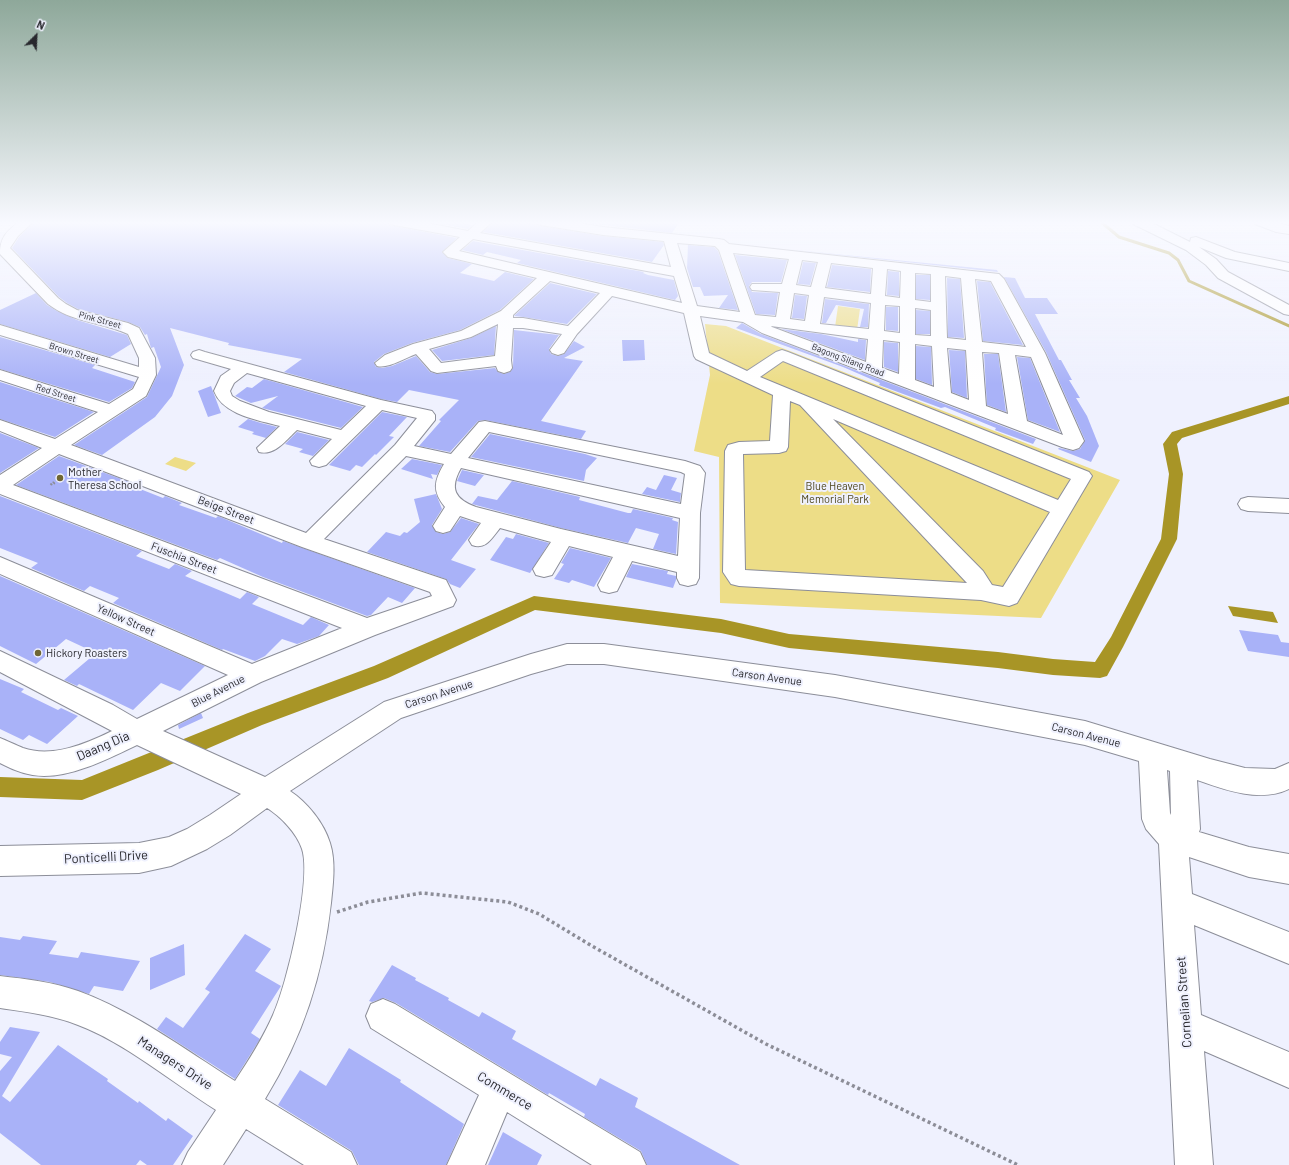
<!DOCTYPE html>
<style>
body{margin:0}
#map{position:relative;width:1289px;height:1165px;overflow:hidden;background:#eff1fe;font-family:Barlow,sans-serif}
canvas{display:block}
.north{position:absolute;left:16px;top:16px;width:40px;height:40px;-webkit-text-stroke:3px #eff1fe;paint-order:stroke;rotate:24deg;font-size:11px;font-weight:700;line-height:16px;text-align:center;color:#28282d}
.north::after{content:'';display:block;margin:auto;width:14px;height:18px;background:#28282d;clip-path:polygon(50% 0,100% 100%,50% 72%,0 100%)}
</style>
<div id="map">
<canvas width="1289" height="1165"></canvas>
<div class="north">N</div>
</div>
<script>
const ctx = document.querySelector('canvas').getContext('2d');
ctx.lineJoin = 'round';
function paint(path, color) { ctx.fillStyle = color; ctx.fill(path, 'evenodd'); }
function stroke(path, color, width, dash) { ctx.strokeStyle = color; ctx.lineWidth = width; ctx.lineCap = dash ? 'butt' : 'round'; ctx.setLineDash(dash || []); ctx.stroke(path); }
function label(font, color, halo, rows, align = 'center') {
  ctx.font = font + ' Barlow,sans-serif'; ctx.lineWidth = 4; ctx.setLineDash([]); ctx.textBaseline = 'middle'; ctx.strokeStyle = halo; ctx.fillStyle = color; for (const [text, x, y, turn = 0] of rows) {
    ctx.save(); ctx.translate(x, y); ctx.rotate((+turn || 0) * Math.PI / 180); ctx.textAlign = isNaN(turn) ? turn : align; if (halo) ctx.strokeText(text, 0, 0); ctx.fillText(text, 0, 0); ctx.restore();
  }
}
const green = new Path2D(`
 M838,306l22,3 -3,21 -22,-3z
 M705,324l21,2 394,154 -79,138 -321,-15 -1,-146 -25,-6 16,-76z
 M175,457l21,6 -10,8 -21,-7z`);
const water = new Path2D(`
 M1228,606l45,6 5,11 -45,-7z`);
const stream = new Path2D(`
 M1100,221l19,16 50,16 9,7 11,21 100,45`);
const canal = new Path2D(`
 M1289,396v8l-107,34 -5,6 6,30 -6,65 -54,108 -16,29 -7,2 -47,-3 -55,-7 -209,-20 -68,-15 -186,-23 -147,68 -126,47 -104,45 -76,30 -82,-3v-20l82,3 166,-67 126,-47 160,-70 187,23 68,15 209,18 55,7 42,3 16,-25 50,-98 8,-65 -6,-30 9,-12z`);
const building = new Path2D(`
 M35,221h352l2,4 5,1 63,12 -15,14 6,6 24,6 -12,9 34,8 11,-9 29,7 -34,31 -40,20 -48,13 -28,11 -10,8 2,5 6,1 10,-2 24,-10 14,16 7,2 58,-6 3,4 6,2 6,-2 3,-4 1,-38 45,5 -10,14 2,5 7,2 6,-2 10,-13 11,6 -21,11 19,3 -42,60 45,10 -5,8 -96,-19 -7,1 -28,31 -31,-6 22,-25 -2,-1 20,-20 -50,-10 -12,12 -16,-3 -97,-27 18,-13 -74,-14 1,-2 -59,-15 14,37 -12,31 -17,21 -53,38 -28,-10 73,-48 14,-30 -7,-20 -3,1 -4,-14 -2,1 -5,-8 -12,-5 -50,-13 -11,-6 -8,-6 -47,-49 7,-11z
 M426,221h26l20,4 -4,4z
 M494,221h25l22,5 62,10 60,6 1,3 -12,17 -169,-30z
 M589,221h91l-8,12 -85,-10z
 M473,241l171,31 -1,1 5,2 26,5 4,16 -3,4 -158,-37 4,-3 -34,-8 -4,3 -21,-5z
 M688,245l26,2 4,4 20,59 -19,-2 9,-13 -24,1 -4,-9h-7l-6,-19z
 M784,249l213,21 1,2z
 M735,255l52,5 -6,22h-29l-3,4 3,6 26,1 -3,22 -19,-1z
 M803,262l13,1 -6,22 -12,-1z
 M832,265l39,4 -1,23 -43,-5z
 M888,271l11,1v24l-12,-1z
 M916,275h14v25l-14,-1z
 M1004,277l11,1 10,20h22l11,16h-23l24,46h2l11,20h-3l11,18h-4l11,18 12,30 -8,16 -33,-13 1,-1 14,3 7,-2 5,-9 -39,-88z
 M947,278l13,1 4,59 -16,-1z
 M977,281l13,1 33,63 -40,-4z
 M550,283l47,11 -30,30 -44,-7 -9,-1z
 M36,293l11,12 10,6 20,9 50,15 4,9 -21,13 -110,-33v-14z
 M795,295l12,1 -3,23 -12,-1z
 M825,299l44,5 -1,23h-8l4,-18 -28,-4 -10,18h-4z
 M886,307h12v24l-12,-1z
 M916,310l14,1v23h-14z
 M742,323l19,11 275,105 -3,5 -38,-14 1,-2 -51,-21 -4,1 -62,-23 1,-2 -37,-16 -107,-39z
 M496,326l-2,29 -52,6 -10,-11 39,-12z
 M781,329l40,5 37,8v-3l8,1 -1,20z
 M0,337l95,28 -3,3 43,14 -3,6 -23,14 -109,-33z
 M622,340h22l1,20 -22,1z
 M884,342l14,1v29l-14,-5z
 M916,346l15,1 1,38 -16,-6z
 M949,350l16,1 2,47 -15,-6z
 M984,354h14l8,58 -19,-7z
 M1017,357l13,1 30,74 -32,-12z
 M264,379l99,28 -22,21 -79,-20 16,-12 -27,7 -16,-7 12,-9 5,1z
 M0,382l94,30 -39,25 -55,-18z
 M211,386l10,27 -13,4 -10,-26z
 M382,412l25,5 -18,19 5,1 -18,18 -1,-1 -13,13 -6,-2 -6,6 -21,-6z
 M248,419l13,4 16,4 -11,11 -14,-4 2,-2 -16,-5z
 M297,432l32,8 -16,16 -14,-4 4,-3 -18,-5z
 M0,433l39,15 -39,25z
 M490,434l95,20 12,4 -11,12 -2,11 -113,-24z
 M59,456l73,27 -2,2 33,13 2,-2 17,7 -3,2 37,13 2,-2 64,27 1,-2 132,47 -13,15 -14,-6 -17,18 -4,1 -104,-39 -43,-19 -3,2 -201,-75z
 M412,459l30,6 -5,10 -6,-1 2,5 -32,-10z
 M462,470l22,5 -9,11 -18,-5z
 M664,475l13,3 -6,12 10,3 -1,9 -38,-8 5,-7 9,3z
 M512,481l68,16 -1,3 49,13h3l2,-4 40,9 -1,2 6,2 -2,32 -23,-5 6,-15 -23,-6 -8,15 -67,-15 -89,-24 6,-8 19,4z
 M436,494l6,15 -10,16 4,7 7,2 7,-2 11,-14 18,6 -28,36 25,9 -16,19 -10,-4 -4,-5 -79,-27 19,-20 14,4 4,-4 3,1 13,-11 -6,-23z
 M0,496l142,55 -6,5 33,13 6,-5 17,7 -7,5 41,17 14,6 7,-7 12,5 -7,7 51,21 8,-8 18,8 -10,11 -22,8 -15,-5 -17,17 -10,5 -32,-12 -1,1 -109,-47 6,-5 -29,-12 -6,5 -53,-23 7,-5 -38,-15z
 M516,534l33,9 -19,30 -40,-13 16,-23 7,2z
 M570,548l41,10 -17,29 -22,-7 -3,3 -15,-4 10,-15 -3,-1z
 M632,564l36,7 -1,3 9,2v4l-3,8 -47,-11z
 M0,576l205,90 -25,25 -19,-8 -28,27 -54,-26 -2,2 -13,-6 32,-27 -30,-14 -30,25 -36,-18z
 M1239,630l39,5 3,7 8,1v14l-41,-6z
 M0,679l24,10 -3,3 37,18 3,-2 17,8 -31,28 -18,-9 -6,5 -23,-11z
 M201,713l2,5 -24,11 -1,-4z
 M245,934l26,15 -16,22 26,15 -30,47 9,6 -25,40 -78,-50 9,-12 17,11 27,-36 -5,-3z
 M23,936l34,5 -8,13 29,4 3,-6 59,9 -17,30 -29,-5 -5,8 -39,-12 -50,-7v-38l20,3z
 M184,944l1,31 -35,15v-32z
 M392,965l24,13 -1,2 34,18 -1,2 31,17 3,-5 34,19 -4,8 84,47 4,-8 38,20 -3,9 105,58h-93l-6,-14 -57,-34 1,-3 -36,-21 -1,2 -152,-92 -12,-5 -12,4 -3,-1z
 M10,1027l30,5 -38,64 8,6 48,-57 50,34 -1,2 31,22 1,-2 27,20 2,-3 25,18 -20,29h-26l-7,-5 -4,5h-95l-41,-32v-62l12,-14 -12,-3v-12z
 M349,1048l52,32 -1,2 64,42 -18,41h-87l-7,-14 -74,-46 22,-35 26,16z
 M503,1132l39,23 -5,10h-49z`);
const pathFar1 = new Path2D(`
 M54,482l-4,3 5,-2`);
const path = new Path2D(`
 M337,912l31,-10 54,-9 86,9 31,12 53,32 174,98 252,121`);
const minor = new Path2D(`
 M20,221h14l-16,15 -8,12 48,50 8,6 11,6 51,13 11,5 16,30 1,17 -10,21 -75,49 235,88 89,-88 22,-27 -35,-8 -56,55 -7,2 -7,-2 -2,-4 22,-22 -35,-9c-11,10 -22,26 -38,22l-2,-4 23,-22c-22,-6 -57,-11 -66,-35l7,-15 10,-7 -38,-11 -2,-3 2,-3 6,-2 6,2 176,48 51,11 3,4v5l-21,26 37,8 28,-32 6,-1 200,40 15,5 5,7 -5,40 -1,65 -3,6 -8,2 -8,-2 -3,-6v-6l-45,-11 -15,30 -8,2 -8,-2 -3,-6 15,-28 -44,-11 -17,29 -8,2 -8,-2 -3,-6 18,-27 -51,-14c-9,11 -14,22 -28,17l-3,-5 12,-17 -21,-7 -10,15 -7,2 -7,-2 -3,-5 12,-19c-13,-16 -11,-26 -1,-43l-38,-8 -82,83 122,41 10,20 -3,6 -78,29 -114,47 -98,49 102,46 119,-75 147,-48 36,-10h37l231,31 250,46 125,38 35,9 30,1 14,-6v26c-28,14 -64,1 -92,-9l3,49 -1,3 50,15 40,7v30l-40,-7 -60,-20 3,37 97,38v32l-95,-39 7,90 88,37v36l-85,-37 9,114h-38l-16,-321 -13,-15 -4,-10 -3,-58 -54,-16 -250,-48 -231,-33h-37l-36,10 -130,44 -111,73c17,11 34,32 40,52 6,19 3,41 1,60 -8,72 -28,134 -66,196l86,53 6,13h-53l-58,-36 -23,36h-41l6,-13 28,-42c-43,-27 -92,-68 -138,-85 -25,-10 -52,-13 -78,-17v-32c26,3 53,6 78,15 57,21 106,58 157,90 14,-21 28,-43 38,-66 14,-30 39,-136 29,-166 -5,-16 -22,-33 -35,-41l-37,27 -23,14 -36,17 -32,7 -139,3v-30l139,-3 30,-6 18,-8 23,-14 31,-21 -104,-49c-27,13 -62,31 -93,31 -15,0 -31,-6 -44,-13v-25c8,3 15,7 23,10 29,10 63,-4 89,-17l-112,-59v-21l113,54 24,14 91,-44 -228,-101v-17l252,107 90,-36 -342,-134v-19l42,-27 -42,-17v-11l55,19 43,-27 -98,-32v-10l109,34 24,-15 6,-12 -139,-42v-10l139,42v-9l-11,-24c-28,-13 -55,-11 -80,-30l-48,-50c0,-17 7,-23 20,-33zM247,373l119,33 -25,24 -72,-18 -29,-11 -8,-5 -2,-5 4,-8zM489,432l192,40 4,2 -4,30 -213,-46zM59,454l243,93 128,45 2,4 -65,22 -354,-133zM461,468l219,50 -2,38 -117,-27 -85,-22c-21,-8 -27,-18 -15,-39zM1167,770l3,1 1,44 -1,-2z
 M388,221h28l52,10 11,-10h14l-13,12 191,34 -7,-26 -61,-6 -62,-10 -4,-1 -2,-3h31l37,6 116,12 5,1 5,4 270,30 5,5 41,74 39,88 -5,7 -6,2 -11,-3 -300,-114 -19,-11 -43,-6 9,37 38,18 29,-19 6,-2 6,2 301,120 3,4 -75,127 -8,3 -28,-6 -242,-14 -8,-2 -8,-12 2,-121 3,-6 11,-3 31,-1 3,-46 -77,-36 -2,-3 -10,-43 -72,-17 -35,38 -13,19 -6,2 -6,-2 -2,-3 12,-16 -39,-6h-10l-2,32 1,8 -2,3 -6,2 -6,-2 -2,-5 -59,7 -6,-2 -15,-17c-11,4 -28,15 -39,12l-2,-3 10,-8 28,-11 48,-13 40,-20 36,-33 -89,-21 -5,-5 17,-15 -66,-12 -4,-1zM473,239l201,37 8,27 -223,-52zM677,243l38,3 4,4 21,62 -43,-6zM733,253l56,6 -7,25h-30l-2,3 2,3 28,2 -4,25 -21,-2zM802,260l16,2 -7,25 -15,-2zM831,263l42,5 -2,26 -46,-6zM887,269l14,2 -1,27 -15,-2zM915,273l16,1v28l-16,-2zM945,276l16,2 5,62 -19,-2zM975,279l16,2 35,66 -44,-5zM550,281l50,12 -32,33 -45,-8h-10v-3zM794,293l15,2 -4,26 -15,-2zM824,297l47,6 -2,26 -49,-5zM885,305l15,1v27l-16,-2zM915,308l16,2v26l-16,-1zM498,324l-3,32 -54,7 -12,-14 42,-12zM771,326l97,13 -2,23 -94,-35zM883,340l17,2 -1,32 -17,-6zM915,344l17,2 2,41 -19,-7zM947,348l19,2 3,50 -18,-7zM982,352l17,1 9,61 -22,-8zM1015,355l16,2 32,78 -36,-14zM783,361l288,118 -13,21 -298,-123zM790,401l10,4 167,178 -222,-13 -2,-116 36,-1 7,-2 2,-4zM833,419l217,93 -47,75 -11,-2 -9,-14z
 M1131,221h17l42,21 1,-4 5,-1 39,15 54,11v8l-63,-13 -27,-11 17,12 12,13 61,33v10l-5,-1 -66,-36 -12,-13 -20,-15 -53,-26z
 M1253,221h18l18,5v8l-13,-2 -21,-8z
 M1248,497l41,2v14l-41,-2 -7,-2 -3,-5 3,-5z
 M383,999l12,5 245,148 6,13h-54l-85,-53 -22,53h-38l32,-70 -108,-67 -5,-12 5,-12z`);
const markers = [
 [60,478,4,"#6f6633"],
 [38,653,4,"#6f6633"]
];
const farStreetnames = [
 ["Pink Street",100,320,15],
 ["Brown Street",74,353,17],
 ["Bagong Silang Road",848,360,21],
 ["Red Street",56,393,18]
];
const poiNames = [
 ["Mother",68,472],
 ["Theresa School",68,485],
 ["Hickory Roasters",46,653]
];
const parkNames = [
 ["Blue Heaven",835,486],
 ["Memorial Park",835,499]
];
const streetNames = [
 ["Beige Street",226,510,21],
 ["Fuschia Street",184,558,21],
 ["Yellow Street",126,620,24],
 ["Carson Avenue",767,677,8],
 ["Blue Avenue",218,691,-27],
 ["Carson Avenue",439,694,-18],
 ["Carson Avenue",1086,735,14]
];
const nearStreetnames = [
 ["Daang Dia",103,746,-23],
 ["Ponticelli Drive",106,857,-3],
 ["Cornelian Street",1184,1002,-94],
 ["Managers Drive",175,1063,33],
 ["Commerce",505,1091,31]
];
paint(green, '#eddd87');
paint(water, '#a89526');
stroke(stream, '#a89526', 3);
paint(canal, '#a89526');
paint(building, '#a9b2f8');
stroke(minor, '#8c8e99', 2);
stroke(pathFar1, '#8c8d97', 2, [1.5, 1.5]);
stroke(path, '#8c8d97', 3.5, [3, 3]);
paint(minor, '#fff');
const sky = ctx.createLinearGradient(0, 0, 0, 384);
sky.addColorStop(0, '#8ea89a');
sky.addColorStop(0.58, '#f8f9ff');
sky.addColorStop(1, '#f8f9ff00');
ctx.fillStyle = sky;
ctx.fillRect(0, 0, 1289, 384);
for (const [x, y, r, color] of markers) { const dot = new Path2D(); dot.arc(x, y, r, 0, 2 * Math.PI); ctx.fillStyle = color; ctx.fill(dot); stroke(dot, '#eff1fe', 1.5); }
label('9px', '#28282d', '#eff1fe', farStreetnames);
label('11px', '#28282d', '#eff1fe', poiNames, 'left');
label('11px', '#4e461b', '#eff1fe', parkNames);
label('11px', '#28282d', '#eff1fe', streetNames);
label('13px', '#28282d', '#eff1fe', nearStreetnames);
</script>
